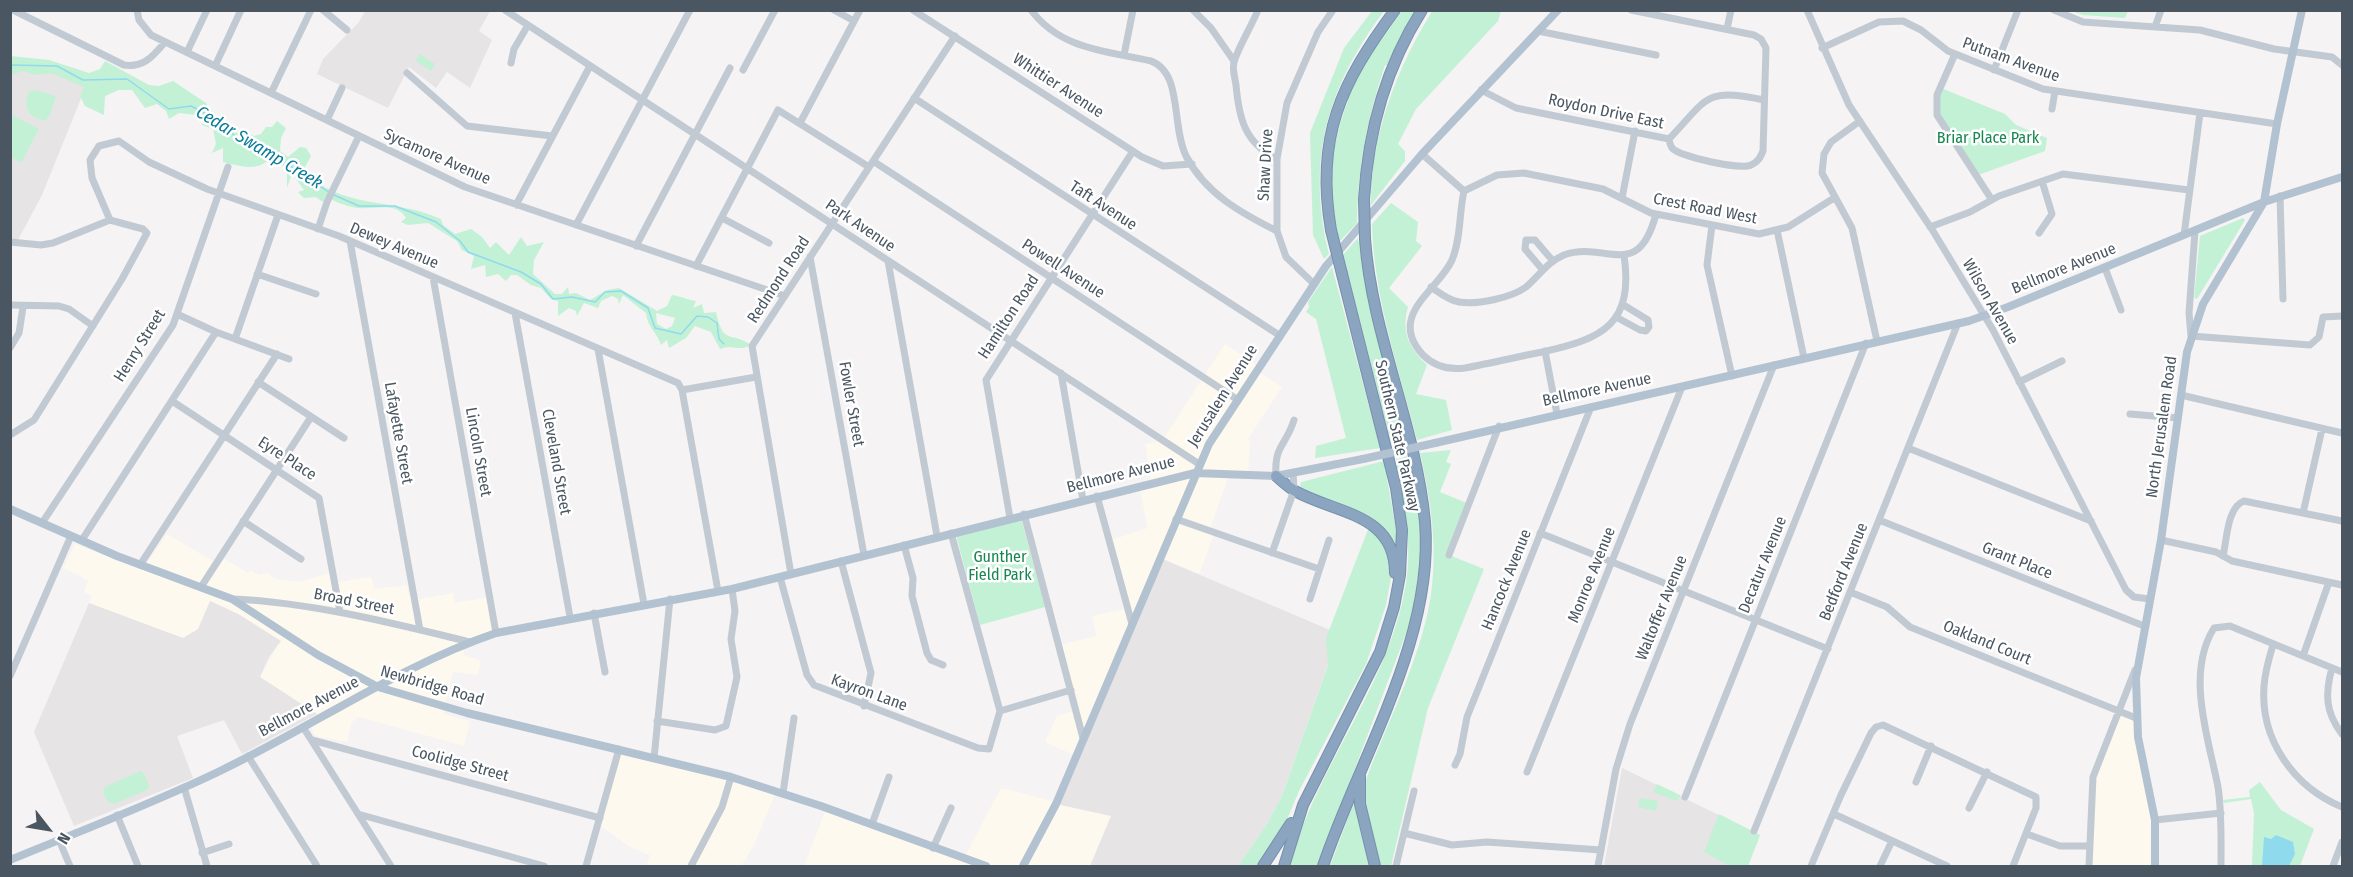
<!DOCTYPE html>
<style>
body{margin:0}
#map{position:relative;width:2353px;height:877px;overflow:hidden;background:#f5f3f3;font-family:"Fira Sans Condensed",sans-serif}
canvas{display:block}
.frame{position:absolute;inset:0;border:12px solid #4a5661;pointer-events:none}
.north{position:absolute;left:18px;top:799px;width:60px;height:60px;-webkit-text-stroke:4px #fff;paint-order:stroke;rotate:121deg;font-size:16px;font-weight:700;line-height:24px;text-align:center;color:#4a5661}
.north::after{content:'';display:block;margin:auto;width:21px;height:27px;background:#4a5661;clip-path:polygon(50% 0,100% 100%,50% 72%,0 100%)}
</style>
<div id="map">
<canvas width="2353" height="877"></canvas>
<div class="frame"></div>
<div class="north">N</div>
</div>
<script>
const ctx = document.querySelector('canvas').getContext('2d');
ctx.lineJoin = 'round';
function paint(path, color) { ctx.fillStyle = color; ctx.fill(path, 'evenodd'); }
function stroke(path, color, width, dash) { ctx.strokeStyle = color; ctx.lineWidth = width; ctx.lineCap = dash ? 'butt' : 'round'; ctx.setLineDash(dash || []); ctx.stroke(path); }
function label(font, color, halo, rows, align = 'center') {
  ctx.font = font + ' "Fira Sans Condensed",sans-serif'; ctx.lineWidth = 5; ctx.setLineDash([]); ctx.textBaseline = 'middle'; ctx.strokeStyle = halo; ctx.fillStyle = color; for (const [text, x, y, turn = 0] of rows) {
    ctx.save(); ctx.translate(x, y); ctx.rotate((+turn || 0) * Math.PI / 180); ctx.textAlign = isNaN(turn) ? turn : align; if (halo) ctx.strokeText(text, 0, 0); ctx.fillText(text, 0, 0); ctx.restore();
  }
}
const commercial = new Path2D(`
 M1225,344l33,22 -2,4 26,17 -34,52 2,2 -2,35 -19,-1 -19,54 5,3 -16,42 -40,-17 -85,198 -29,-13 12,-26 20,-6 -17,-65 36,-9 -4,-20 36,-8 -17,-68 36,-12 -7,-41 11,-4 -6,-39 17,-3z
 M167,534l46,27 12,-2 23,14 2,-3 9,5 8,-2 9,6 23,3 30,-9 3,10 39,-6 4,12 32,-4 2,10 11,4 33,-6 2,10 34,-6 6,35 -31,11v12l17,6 -3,14 -25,-3 -10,42 27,7 -6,25 -105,-29 -7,5 -5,20 -32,-6 -7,-17 9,-5 -57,-37 20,-36 -40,-26 -29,-14 -13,28 -15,9 -94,-35 3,-7 -8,-4 4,-12 -25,-12 12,-24 67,26z
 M2121,713l13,6 16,76 4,71 -64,-1 5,-87z
 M619,751l157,41 -22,53 -13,21h-95l4,-11 -18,-7 -33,-23z
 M1001,788l110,28 -21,50h-286l22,-57 137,51z`);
const education = new Path2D(`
 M365,11h125l-11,20 13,9 -22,48 -23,-16 -11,16 -27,-21 -21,41 -71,-34 6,-15 36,-37z
 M50,68l36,18 -44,109 -24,45 -8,-1v-170z
 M1160,558l170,72 4,17 -52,149 -15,28 -29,42h-148l21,-50 -55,-12z
 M210,601l30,14 41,26 -12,16 -9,20 57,37 -75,40 -18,-34 -47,16 16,42 -119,48 -40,-94 55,-129 94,35 15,-9z
 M1622,768l138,67 -12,31h-144z`);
const green = new Path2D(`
 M1433,10l68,1 -3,10 -82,88 -18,35 7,7v10l-34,44c-1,-68 26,-138 62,-195z
 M1372,11h12c-57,77 -78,148 -55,243l-5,5 -11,-24 -3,-102 34,-85z
 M1402,11h14l-28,55 -3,-1c-17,51 -28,104 -28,158l-18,19c-10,-52 -11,-91 9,-141l-3,-2 14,-29z
 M2072,11h56l-3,7 -42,-3z
 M420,54l15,10 -4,7 -15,-10z
 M10,56l39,4 40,13 11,-4 5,-8 44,24 10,1 14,-5 33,22 13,18 35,15 7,-2 5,-7h6l5,-6 9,7 -5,10 -1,13 8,6 12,-10 6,1 5,8 -8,15c39,39 93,27 138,48l2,6 12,9 16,-5 11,8 8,11 6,-6 13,13 12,-18 6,9 17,-4 -10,18 -1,14 22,20h7l6,-7 1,7 7,-1 14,7 17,-10 12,-2 38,23 10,-5 5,-11c7,1 17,5 24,6l-3,7 9,-4 2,9 12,-1c8,35 14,18 35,33 -12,7 -19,-1 -31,4l-9,-17 -16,-6 -9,12 -17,10 -2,-8 -6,5c-4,-13 -14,-18 -15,-32l-23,-18 -4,9 -1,-5 -6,-3 -11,5 -3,7 -14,-5 -7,13 -1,-5 -7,-3 -11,8v-15l-7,-2 -10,-11 -10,-3 -14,-10h-6l-5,6 -8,-7 -12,3 -1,-12 -14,4 3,-13 -12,-6 -5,-9 -29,-18 -20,2 -7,-3 5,-4c-11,-19 -36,-6 -54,-11 -8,-2 -19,-6 -26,-11l-3,6 -7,-5 -12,1 -6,-6 6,-2 -12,-17 -5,15v-18l-10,-10 -7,-1c-14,13 -30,7 -47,3v-14l-11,5 4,-9 -3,-15 -11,-4 1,-9 -24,-3 -10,6 -3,-8 -9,-7 -12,4 -13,-18h-13l-14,6 -1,19 -19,-9 -5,-10 4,-9 -33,-14 -16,2 -12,-4 -12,4zM656,313l19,5 -3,8 -6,3 -9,-5z
 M1941,88l64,26 11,11 31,13 -2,13 -67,24 -37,-56 -3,-11z
 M34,90l22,6 -6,19 -4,5c-17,0 -24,-13 -17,-28z
 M10,114l29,15 -18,34 -10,-6z
 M1391,203l27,19 -2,19 6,5 -33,42 19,19c-7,25 1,41 19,58l-11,29 30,6 6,30 -35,10c-18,-70 -43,-142 -45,-216z
 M2243,218l2,2 -48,79 -3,-1 6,-62z
 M1358,238v4l2,-2 7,51 37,144 -1,9 -11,3 -49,-192z
 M1332,267l48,181 -65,10 1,-12 30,-8 -30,-119 -10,-7 3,-5 -1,-5z
 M1451,450l-5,12 5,2 -11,28 29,12 -20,51 35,14 -56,139 -37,158h-13l-16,-69 5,-20c22,-58 59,-130 65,-191 5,-46 -2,-89 -12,-133z
 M1407,456l10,35 3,39v44l-10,49 -92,243h-28c26,-101 103,-184 117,-290 5,-39 -5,-79 -11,-117z
 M1384,461l12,69v20l-6,-11 -89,-50 -1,-3 1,-4z
 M1021,518l24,89 -65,18 -24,-90z
 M1369,527l20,21 2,29 -5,28 -20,59 -67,127 -19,45 -21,30h-21l29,-42 15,-28 46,-131 -2,-27z
 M140,771l5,4 4,12 -2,3 -33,14 -6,-2 -5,-11 2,-4z
 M2260,782l21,28 33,19 -14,37h-48l2,-53 -3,-14 -27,4 -1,-3 27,-3 -1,-7z
 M1657,784l23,11h1l-5,6 -23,-9z
 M1357,794l15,72h-42z
 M1640,798l18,3 -2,10 -18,-4z
 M1719,814l41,21 -12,31h-18l-26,-14z`);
const water = new Path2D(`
 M2276,835l17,7 2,12 -6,12h-27l2,-29 7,2z`);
const stream = new Path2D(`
 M10,65l47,1 26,14 44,-1 42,30 22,-3 21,11 34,28 33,13 51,35
 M334,195l25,11h36l41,16 24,19 8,11 53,20 20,12 12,15 19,-2 23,5 10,-10 16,-1 27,17 7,20 26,6 16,-18 11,1 9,6 2,16 5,5`);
const minor = new Path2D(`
 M13,10l111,55c20,3 29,-9 41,-23
 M137,10l2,10 12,15 314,152 320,109
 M323,10l24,20
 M505,10l694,454
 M834,10l20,11
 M913,10l229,147 21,9 29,-2
 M1031,10c30,40 76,41 120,51 32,12 20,64 35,95 20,38 55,57 91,75
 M1193,10l18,18 23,33
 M1258,10c-6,15 -20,38 -24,52 -2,7 1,16 2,23 3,34 9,58 41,74
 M1631,10l123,25 7,4 5,9 -3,103c-3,7 -5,11 -12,14 -11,5 -71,-8 -79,-17 -1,-2 -3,-7 -3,-9
 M1807,10l42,95 84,126 60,99 133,260 8,7 16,2
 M2054,10l29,12 117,8 74,19 58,8 10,8
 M2155,27l6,-17
 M1727,29l4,-19
 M1538,31l118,24
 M1822,48l57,-26 24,-1 18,9 27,21 95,38 234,35
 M187,52l20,-42
 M1955,54l-18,41v20l55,85
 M1124,55l9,-45
 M511,63l3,-14 14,-24
 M215,66l26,-56
 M743,70l32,-60
 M1994,70l24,-60
 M407,73l60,53 85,10
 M1481,90l35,18 153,31
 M271,93l40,-83
 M914,98l365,237
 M2052,109l3,-18
 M327,120l15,-32
 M1860,121l-29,21 -7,12 -2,19 30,55 25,113
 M800,123l60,-113
 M1669,139c40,-42 35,-51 95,-39
 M1422,154l42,37
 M873,161l365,239
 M1464,191c-5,22 -3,48 -12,69 -13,30 -66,55 -29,95 12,12 26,15 42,13 26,-5 52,-11 77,-16 61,-13 92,-28 82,-97
 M1464,191l33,-16 27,-2 79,16 48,24 108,21 29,-7 46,-29
 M2280,196l3,103
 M1622,198l13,-67
 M516,205l74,-139
 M722,218l47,25
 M110,220l-18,-42 -2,-18 9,-14 20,-5 30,21 58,27 132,47 339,147 4,7 36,201
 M576,225l114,-215
 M1712,225l-5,40 25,111
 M1930,227l40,-15 29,-16 64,-22 126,16
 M318,229l9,-27 32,-66
 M1777,230l27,128
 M2195,231l-6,82 2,23 119,9 9,-8 4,-20 19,-1
 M2039,233l13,-19 -10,-33
 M2184,235l16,-122
 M350,241l70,389
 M10,242l31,3 12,-2 57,-23 33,9 4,4 -25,46 -88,141 -24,15
 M636,246l94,-178
 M810,257l54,298
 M888,261l49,275
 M696,266l82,-156 91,57
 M2105,268l16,42
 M1542,269l-17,-20 1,-9h9l18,21
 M257,274l59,20
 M433,277l63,356
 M1313,283l-27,-26 -9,-26v-72l10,-56 31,-71 15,-22
 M1431,287c9,6 17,13 28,15 18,3 52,-4 67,-15 13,-11 21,-25 38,-32 41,-15 74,28 92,-41
 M10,305l49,1 10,3 24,17
 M515,313l55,304
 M177,314l39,18 73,27
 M1616,317l24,13 6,1 3,-4 -1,-7 -26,-16
 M235,339l43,-124
 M10,348l9,-15 4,-26
 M598,349l46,255
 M1545,351l12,63
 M1061,373l22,127
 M258,382l86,56
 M2019,382l43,-21
 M682,390l74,-13
 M2181,395l161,38
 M172,401l147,97 21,114
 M2130,414l48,4
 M1908,448l183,73
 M1276,476c-2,-31 10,-30 18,-56
 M1097,496l35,128
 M2303,513l19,-84
 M1024,514l59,224
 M1010,518l-24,-138 147,-229
 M1176,519l143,50
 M1879,520l265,106
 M243,521l58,38
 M42,523l131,-198 55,-158
 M1540,533l288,116
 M82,540l134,-208
 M2161,540l55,12 16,9 110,24
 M904,545l9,33 -1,18 15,57 4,7 12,5
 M1272,553l22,-63 -1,-17
 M1449,555l50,-129
 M2223,556c4,-16 4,-49 21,-55l98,20
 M841,561l30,112 -7,33
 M140,565l137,-211
 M791,574l-39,-228 203,-310
 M780,577l27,98 7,10 164,63 11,1 11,-38 -49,-178
 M201,587l110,-170
 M1850,592l37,15 23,20 226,91
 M234,599c80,4 158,24 236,43
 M1310,599l19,-59
 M594,613l11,59
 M2273,645c-4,13 -8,27 -9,41 -4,54 30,101 78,121
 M2303,656l26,-74
 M2332,668c-7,25 -7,44 10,66
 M10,676l61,-140
 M1000,711l71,-21
 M657,721l58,9 11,-4 11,-49 -6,-38 4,-28 -3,-22
 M303,727l88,139
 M312,740l288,78
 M248,756l69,110
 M654,758l16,-159
 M1455,765l5,-11 7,-37 124,-310
 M1527,772l155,-385
 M1916,782l15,-36
 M184,787l23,79
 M783,793l11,-75
 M1685,797l181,-454
 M1969,808l18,-36
 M358,814l186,52
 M1834,814l113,52
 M117,815l21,51
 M2155,820l66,-7
 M872,824l17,-47
 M1754,831l204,-508
 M1404,833l48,12 35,-3 114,8
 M2027,834l33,12h29
 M59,840l11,26
 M933,848l18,-40
 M202,853l27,-9
 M586,866l33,-117
 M691,866l31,-59 9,-30
 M1396,866l18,-75
 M1598,866l18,-97 14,-45 144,-359
 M1811,866l30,-71 30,-62 5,-6 7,-2 153,72v11l-23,58
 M1880,866l12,-25
 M2089,866l4,-89 42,-107
 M2221,866c0,-26 1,-52 -3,-79 -9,-47 -33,-113 -4,-159l16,-2 112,46
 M2333,866l9,-24`);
const major = new Path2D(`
 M1435,443l534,-122 39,-14 256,-105 78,-25
 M10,509l107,47 115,43 86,56 60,32 89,26 264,64 90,29 165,60
 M10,860c70,-29 142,-56 210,-89 92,-44 179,-105 276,-138l236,-44 463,-116 81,3 87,-17
 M1023,866l33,-62 153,-360 117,-178 96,-112 136,-144
 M2155,866v-46l-17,-83 -2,-59 25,-138 26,-188 16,-48 61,-102 13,-78 25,-114`);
const highway = new Path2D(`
 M1364,199c4,-67 22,-132 58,-189
 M1331,230c-16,-93 10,-147 64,-220
 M1276,476c6,5 12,11 19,15 41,23 100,22 100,82
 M1360,776v28l15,62
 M1263,866l28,-43
 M1284,866l19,-61 77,-153 14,-45 6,-32 2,-45 -6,-42 -54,-214
 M1323,866c36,-107 112,-228 102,-344 -9,-96 -53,-186 -60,-283`);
const majorBridge = new Path2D(`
 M1363,459l72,-16`);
const highwayBridge = new Path2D(`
 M1364,199l1,40
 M1331,230l11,44`);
const streetNames = [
 ["Putnam Avenue",2011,60,20],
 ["Whittier Avenue",1058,86,33],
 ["Roydon Drive East",1606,112,12],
 ["Sycamore Avenue",437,157,24],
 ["Shaw Drive",1266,165,-87],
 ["Taft Avenue",1103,206,33],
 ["Crest Road West",1705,209,11],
 ["Park Avenue",860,226,34],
 ["Dewey Avenue",394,246,23],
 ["Powell Avenue",1063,269,33],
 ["Bellmore Avenue",2064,269,-22],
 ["Redmond Road",779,280,-57],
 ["Wilson Avenue",1990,302,60],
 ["Hamilton Road",1009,317,-57],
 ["Henry Street",140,346,-58],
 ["Bellmore Avenue",1597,390,-12],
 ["Jerusalem Avenue",1223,396,-58],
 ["Fowler Street",851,404,80],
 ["North Jerusalem Road",2162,427,-82],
 ["Lafayette Street",398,433,80],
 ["Southern State Parkway",1397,436,77],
 ["Lincoln Street",478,452,80],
 ["Eyre Place",287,459,33],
 ["Cleveland Street",556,462,80],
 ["Bellmore Avenue",1121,475,-14],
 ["Grant Place",2017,561,22],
 ["Decatur Avenue",1763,565,-68],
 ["Bedford Avenue",1844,572,-68],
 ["Monroe Avenue",1592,575,-68],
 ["Hancock Avenue",1507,580,-68],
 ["Broad Street",354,602,11],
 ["Waltoffer Avenue",1662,608,-68],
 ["Oakland Court",1987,643,22],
 ["Newbridge Road",432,686,16],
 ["Kayron Lane",869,693,20],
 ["Bellmore Avenue",309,707,-28],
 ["Coolidge Street",460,764,15]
];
const parkNames = [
 ["Briar Place Park",1988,139],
 ["Gunther",1000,558],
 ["Field Park",1000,576]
];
const waterNames = [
 ["Cedar Swamp Creek",259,148,31]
];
paint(commercial, '#fdf9ef');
paint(education, '#e6e4e5');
paint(green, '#c3f1d5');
paint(water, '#90daee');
stroke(stream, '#90daee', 1.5);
stroke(highway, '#7690ad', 12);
stroke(minor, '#c1cad2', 7);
stroke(major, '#b3c2d1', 8);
stroke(highway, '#8ba5c1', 10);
stroke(highwayBridge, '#7690ad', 12, []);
stroke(majorBridge, '#b3c2d1', 8);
stroke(highwayBridge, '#8ba5c1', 10);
label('16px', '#4a5661', '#fff', streetNames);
label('16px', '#17864f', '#fff', parkNames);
label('italic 18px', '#0c7c9b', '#fff', waterNames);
</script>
